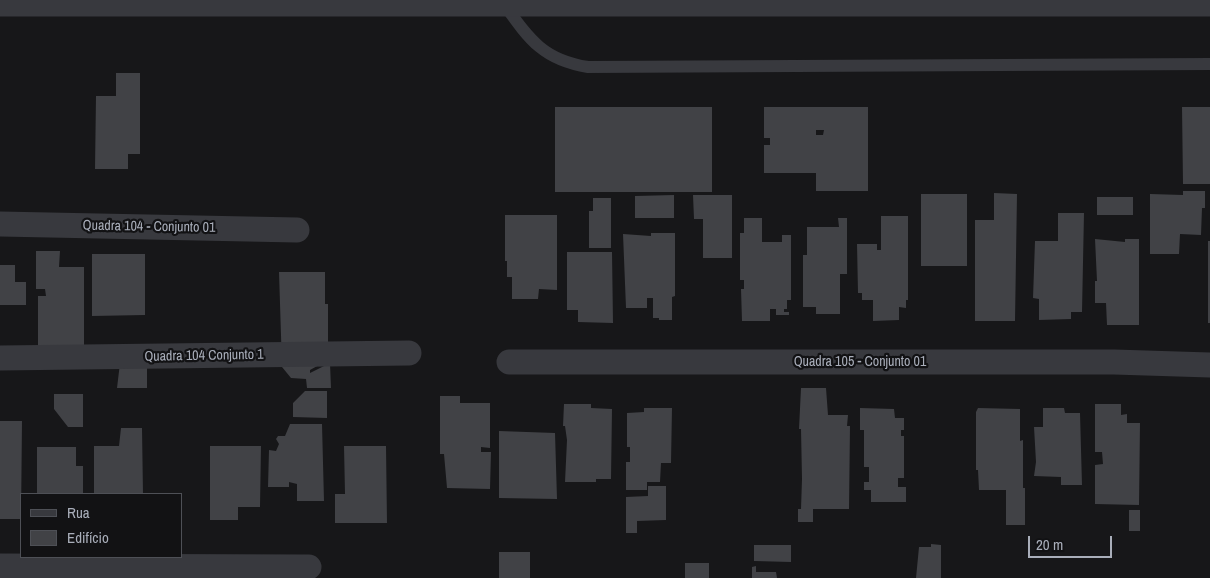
<!DOCTYPE html>
<meta charset="utf-8">
<style>
body{margin:0}
#map{position:relative;width:1210px;height:578px;overflow:hidden;background:#171719;font-family:"Archivo Narrow",sans-serif}
canvas{display:block}
.legend{position:absolute;left:20px;top:493px;width:162px;height:65px;box-sizing:border-box;background:#121214;border:1px solid #4e5056;margin:0;padding:6px 9px;list-style:none;font-size:15px;color:#a9aeba}
.legend li{display:flex;align-items:center;gap:10px;height:25px}
.legend b{width:25px;border:1px solid #4e5056}
.scale{position:absolute;left:1028px;top:536px;width:84px;height:22px;box-sizing:border-box;border:2px solid #a9aeba;border-top:0;padding-left:6px;font-size:15px;line-height:18px;white-space:nowrap;color:#a9aeba;-webkit-text-stroke:4px #121214;paint-order:stroke}
</style>
<div id="map">
<canvas width="1210" height="578"></canvas>
<ul class="legend">
<li><b style="height:6px;background:#38393e"></b>Rua</li>
<li><b style="height:14px;background:#414246"></b>Edifício</li>
</ul>
<div class="scale">20 m</div>
</div>
<script>
const ctx = document.querySelector('canvas').getContext('2d');
ctx.lineJoin = 'round';
function paint(path, color) { ctx.fillStyle = color; ctx.fill(path, 'evenodd'); }
function stroke(path, color, width, dash) { ctx.strokeStyle = color; ctx.lineWidth = width; ctx.lineCap = dash ? 'butt' : 'round'; ctx.setLineDash(dash || []); ctx.stroke(path); }
function label(font, color, halo, rows, align = 'center') {
  ctx.font = font + ' "Archivo Narrow",sans-serif'; ctx.lineWidth = 4.5; ctx.setLineDash([]); ctx.textBaseline = 'middle'; ctx.strokeStyle = halo; ctx.fillStyle = color; for (const [text, x, y, turn = 0] of rows) {
    ctx.save(); ctx.translate(x, y); ctx.rotate((+turn || 0) * Math.PI / 180); ctx.textAlign = isNaN(turn) ? turn : align; if (halo) ctx.strokeText(text, 0, 0); ctx.fillText(text, 0, 0); ctx.restore();
  }
}
const building = new Path2D(`
 M116,73h24v81h-12v15h-33l1,-73h20z
 M555,107h157v85h-157z
 M764,107h104v84h-52v-18h-52v-28h6v-7h-6zM816,130h8l-1,5h-7z
 M1182,107h28v77h-27z
 M1183,191h22v17h-3l-1,27 -21,-1 -1,20h-29v-60l33,1z
 M994,193l23,1 -2,127h-40v-101h19z
 M921,194h46v72h-46z
 M674,195v23h-39v-22z
 M693,195h39v63h-29v-39h-9z
 M1097,197h36v18h-36z
 M593,198h18v50h-22v-37h4z
 M1058,213h26l-2,99h-11v7l-32,1v-21l-6,-1 2,-57h23z
 M505,215h52v75l-18,-1 -1,10h-26v-22h-5v-16h-2z
 M881,216h27v84h-2v8l-7,-1v13l-26,1v-21h-11v-7h-4l-1,-49h20v6h4z
 M744,218h18v24h20v-7h9v65h-4v9h-3v3h5v3h-13v-6h-6v12h-28l-1,-32h3v-9h-4v-47h4z
 M838,218h9v56h-7v40h-24v-7h-13v-52h4v-28h32z
 M651,233h24v63l-3,1v23h-13v-2h-6v-20h-6v10h-21l-3,-74 28,2z
 M1095,239l30,3v-3h14v86h-32l-1,-22h-11v-22h2z
 M1208,241h2v82h-2z
 M36,251h24l-1,16h25v88h-46v-59h8l-1,-7h-9z
 M567,252h45l1,71 -35,-1v-12h-11z
 M92,254h53v61l-53,1z
 M0,265h15v17h11v23h-26z
 M279,272h46v32h3v56l-18,10v3l20,-10 1,25h-24l-1,-9 -15,-1 -9,-11z
 M120,363h27v25h-30z
 M801,388h25l2,27h20l-1,11h3l-1,83h-36v13h-15v-13h3l1,-30 -1,-50h-2z
 M305,391h22v27l-34,-1v-14z
 M54,394h29v33h-15l-14,-18z
 M440,396h20v7h30v45l-9,-1v5h10l-1,37 -43,-1 -3,-34h-4z
 M564,404h27v4l21,1 -1,70h-15v3h-31l2,-42 -2,-14h-2z
 M1095,404h26v11l6,-1v9h13l-1,82 -44,-1v-39l8,-1 -1,-12h-7z
 M644,408h28l-1,55h-10l-1,19h-13v8h-21v-28h4v-15h-3v-34l17,-1z
 M860,408l34,1 1,9h9v12h-3v6h3v42h-6v9h8v15h-35v-12h-7v-8h5v-15h-5v-37h-4z
 M978,408l42,1v32l3,-1v48h2v37h-19v-35h-27l-1,-20h-2v-58z
 M1043,408h21l1,5h15l2,72h-21v-8l-27,-1 2,-14 -2,-35h9z
 M0,421h22l-1,98h-21z
 M290,424h32l2,77h-27v-17l-8,-2v5h-21l1,-37 7,1 3,-7 -3,-5 2,-3h7z
 M121,428h21l1,66h-49v-48h25z
 M499,431l56,2 2,66 -58,-1z
 M210,446h51l-1,61h-22v13h-28z
 M344,446h42l1,77h-52v-29h10z
 M37,447h39v19h7v28h-46z
 M648,486h18v34l-29,1v12h-11v-36l22,-1z
 M1129,510h11v21h-11z
 M931,544l10,1v33h-25l3,-31h12z
 M754,545h37v17l-37,-1z
 M499,552h31v26h-31z
 M685,563h24v15h-24z
 M756,566v6h20l1,6h-25v-11z`);
const service = new Path2D(`
 M504,4c25,35 39,56 84,63l622,-3`);
const minor = new Path2D(`
 M0,4h1210
 M0,224l297,6
 M0,358l409,-5
 M509,362h605l96,3
 M0,566l309,1`);
const streetNames = [
 ["Quadra 104 - Conjunto 01",149,227,1],
 ["Quadra 104 Conjunto 1",204,356,-1],
 ["Quadra 105 - Conjunto 01",860,362]
];
paint(building, '#414246');
stroke(service, '#38393e', 12);
stroke(minor, '#38393e', 25);
label('14px', '#a9aeba', '#121214', streetNames);
</script>
